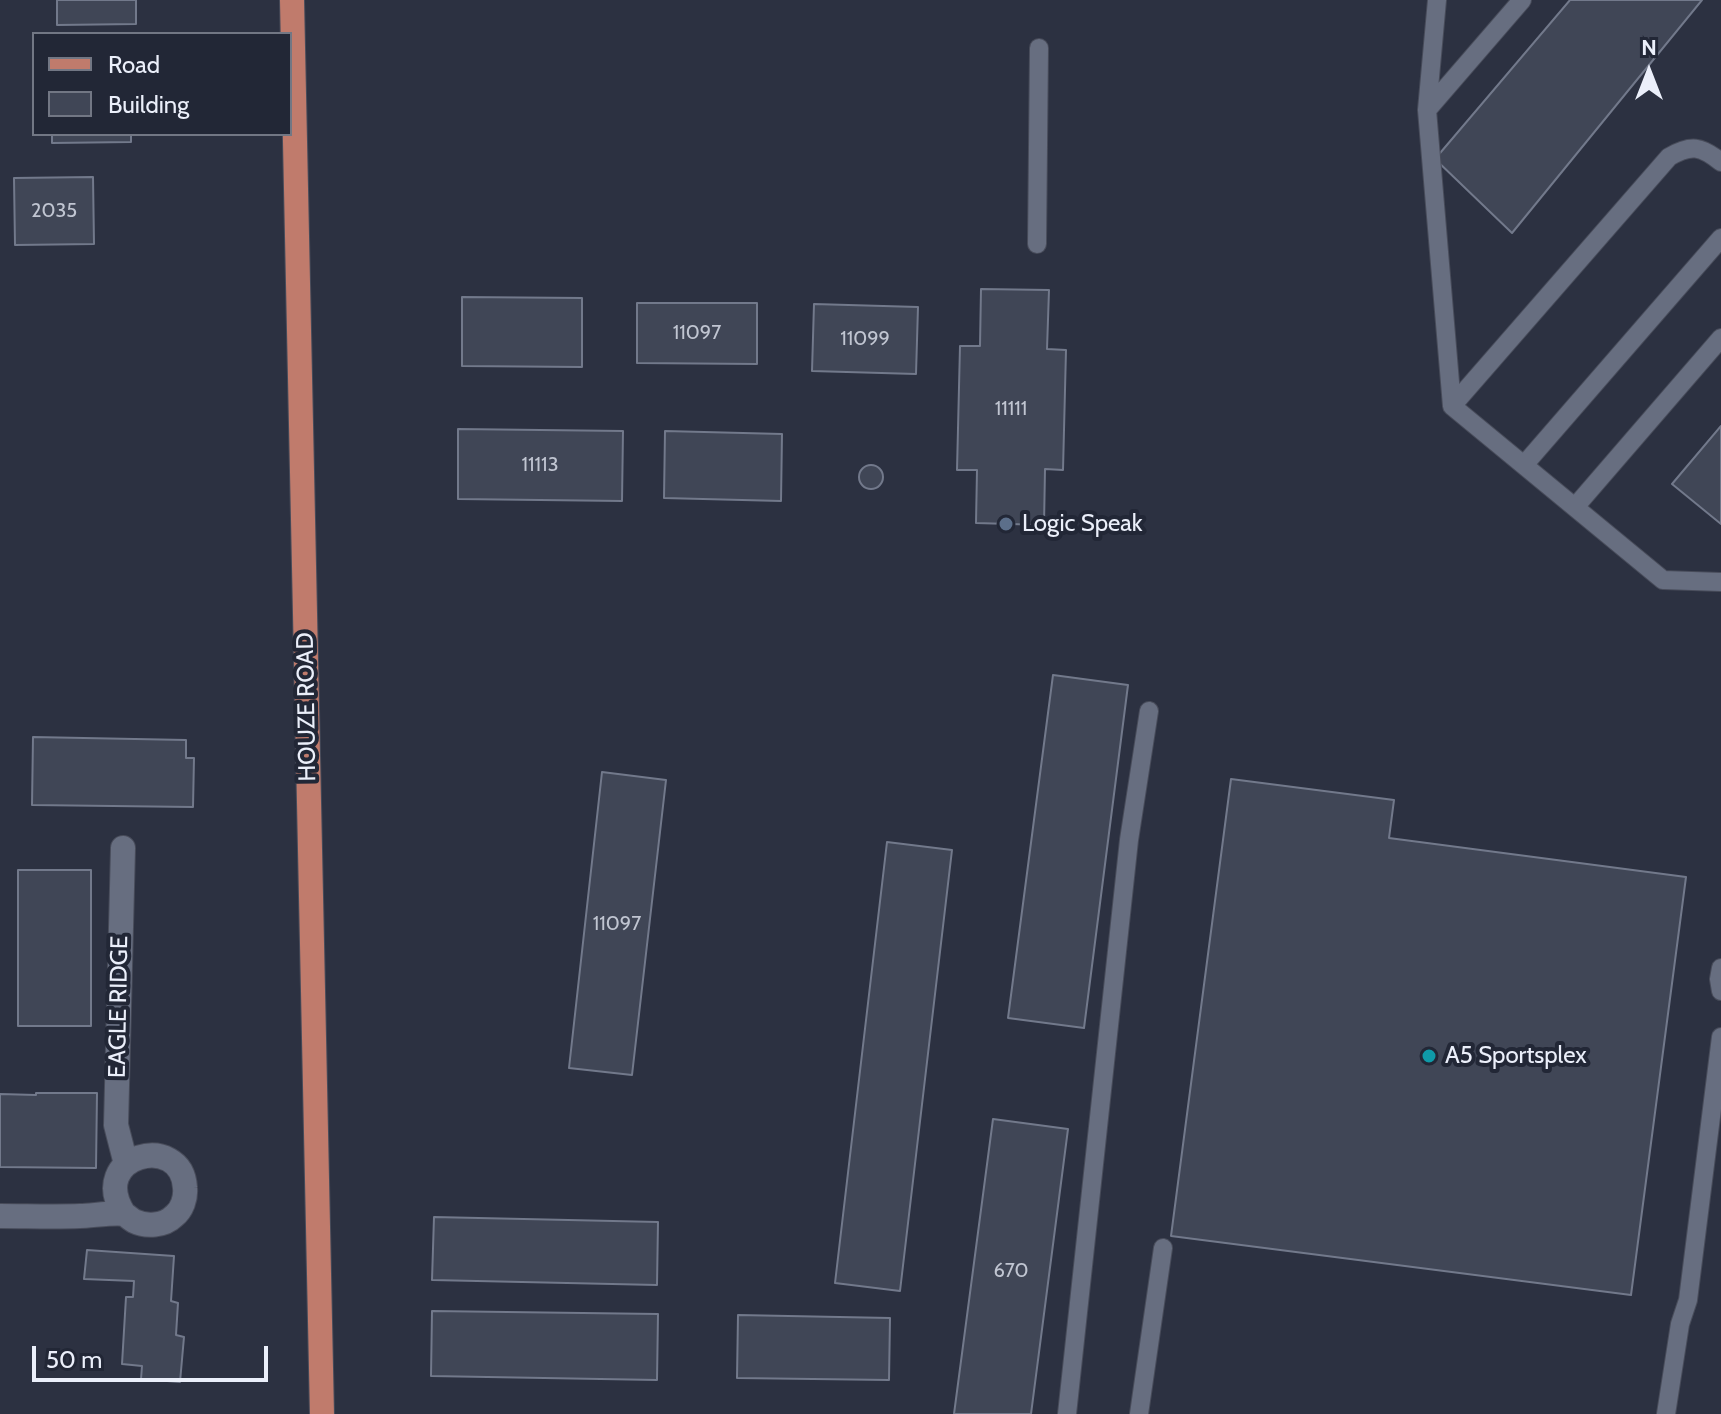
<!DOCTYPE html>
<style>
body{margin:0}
#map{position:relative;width:1721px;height:1414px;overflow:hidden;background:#2c3141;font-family:Cabin,sans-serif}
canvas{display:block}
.legend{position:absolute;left:32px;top:32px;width:260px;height:104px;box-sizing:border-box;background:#222736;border:2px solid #727784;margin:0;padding:10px 14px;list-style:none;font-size:24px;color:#ebeffa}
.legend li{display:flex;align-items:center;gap:16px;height:40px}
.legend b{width:40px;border:2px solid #727784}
.north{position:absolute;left:1609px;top:32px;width:80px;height:80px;-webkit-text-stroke:6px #222736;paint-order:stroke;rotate:0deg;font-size:22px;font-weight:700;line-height:32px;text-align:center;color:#ebeffa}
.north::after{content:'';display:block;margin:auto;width:28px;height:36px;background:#ebeffa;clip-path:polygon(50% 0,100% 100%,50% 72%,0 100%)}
.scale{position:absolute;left:32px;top:1346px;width:236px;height:36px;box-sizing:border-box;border:4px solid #ebeffa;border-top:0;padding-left:10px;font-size:24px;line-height:28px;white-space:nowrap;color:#ebeffa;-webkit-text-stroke:6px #222736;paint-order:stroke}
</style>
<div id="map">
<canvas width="1721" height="1414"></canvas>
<ul class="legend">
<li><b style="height:10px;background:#c07b6c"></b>Road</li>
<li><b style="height:22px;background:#404656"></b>Building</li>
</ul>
<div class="north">N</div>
<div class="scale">50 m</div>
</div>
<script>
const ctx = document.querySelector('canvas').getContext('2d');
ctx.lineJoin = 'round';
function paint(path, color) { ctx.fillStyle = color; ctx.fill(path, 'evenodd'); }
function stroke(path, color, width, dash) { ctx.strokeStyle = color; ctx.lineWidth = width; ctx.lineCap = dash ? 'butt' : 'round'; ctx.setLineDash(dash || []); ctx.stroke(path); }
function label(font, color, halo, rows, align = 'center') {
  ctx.font = font + ' Cabin,sans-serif'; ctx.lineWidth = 8; ctx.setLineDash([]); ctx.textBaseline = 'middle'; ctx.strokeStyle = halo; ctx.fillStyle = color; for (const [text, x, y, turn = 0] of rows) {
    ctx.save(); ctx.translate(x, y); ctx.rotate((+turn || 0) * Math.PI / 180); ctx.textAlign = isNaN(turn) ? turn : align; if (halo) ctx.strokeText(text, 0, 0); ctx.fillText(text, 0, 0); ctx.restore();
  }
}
const building = new Path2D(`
 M57,0h79v24l-79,1z
 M1570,0h132l-190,233 -77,-74z
 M52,134h79v8l-79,1z
 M93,177l1,67 -79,1 -1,-67z
 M981,289l68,1 -2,59 19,1 -3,120 -18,-1 -1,56 -68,-2 1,-53h-20l3,-124h20z
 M462,297l120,1v69l-120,-1z
 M637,303h120v61l-120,-1z
 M814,304l104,3 -2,67 -104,-3z
 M1721,426v98l-49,-40z
 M458,429l165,2 -1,70 -164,-2z
 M665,431l117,3 -1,67 -117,-3z
 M859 477a12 12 0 1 1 24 0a12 12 0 1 1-24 0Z
 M1053,675l75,10 -44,343 -76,-10z
 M33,737l153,3v18h8l-1,49 -161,-2z
 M602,772l64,8 -34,295 -63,-7z
 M1231,779l163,21 -5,38 297,39 -55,418 -460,-59z
 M887,842l65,8 -52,441 -65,-8z
 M18,870h73v156h-73z
 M36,1093h61l-1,75 -96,-1v-73l36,1z
 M993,1119l75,10 -37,285h-77z
 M434,1217l224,5 -1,63 -225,-5z
 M87,1250l87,6 -3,45 7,2 -2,32 8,2 -4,45 -39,-3 1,-13 -20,-2 4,-67h7l1,-16 -50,-2z
 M432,1311l226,3 -1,66 -226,-4z
 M738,1315l152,3 -1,62 -152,-2z`);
const lane = new Path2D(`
 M1437,0l-10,110 25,296 211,174 58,2
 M1427,110l95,-110
 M1037,244l2,-196
 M1452,406l217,-249c22,-13 32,-11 52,5
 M1524,465l197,-227
 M1575,507l146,-169
 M1721,968l-2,11 2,12
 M1067,1414l62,-574 20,-129
 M1139,1414l24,-166
 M1666,1414l14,-90 8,-24 33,-263`);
const street = new Path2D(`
 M123,848l-7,277 10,39
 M0,1216c27,0 54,1 80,0 10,0 35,-4 44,-2 2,1 8,6 10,7 12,6 30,5 40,-5 8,-6 12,-18 11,-28 -3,-57 -99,-33 -61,26`);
const primary = new Path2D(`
 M292,0l30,1414`);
const markers = [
 [1006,524,8,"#5c6f8a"],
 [1429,1056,8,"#0f9aa8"]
];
const numberNames = [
 ["2035",54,211],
 ["11097",697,333],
 ["11099",865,339],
 ["11111",1011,409],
 ["11113",540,465],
 ["11097",617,924],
 ["670",1011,1271]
];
const poiNames = [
 ["Logic Speak",1022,524],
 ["A5 Sportsplex",1445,1056]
];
const streetNames = [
 ["HOUZE ROAD",307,707,-91],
 ["EAGLE RIDGE",119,1007,-89]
];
paint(building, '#404656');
stroke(building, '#72798b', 2);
stroke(lane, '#484c5a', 20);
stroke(street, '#484c5a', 26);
stroke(primary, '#484c5a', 26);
stroke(lane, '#676e80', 18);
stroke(street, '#676e80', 24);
stroke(primary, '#c07b6c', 24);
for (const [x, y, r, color] of markers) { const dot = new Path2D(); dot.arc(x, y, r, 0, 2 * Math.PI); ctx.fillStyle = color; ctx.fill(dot); stroke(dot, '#222736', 3); }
label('20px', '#c0c5d1', null, numberNames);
label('24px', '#ebeffa', '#222736', poiNames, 'left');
label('24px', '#ebeffa', '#222736', streetNames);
</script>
